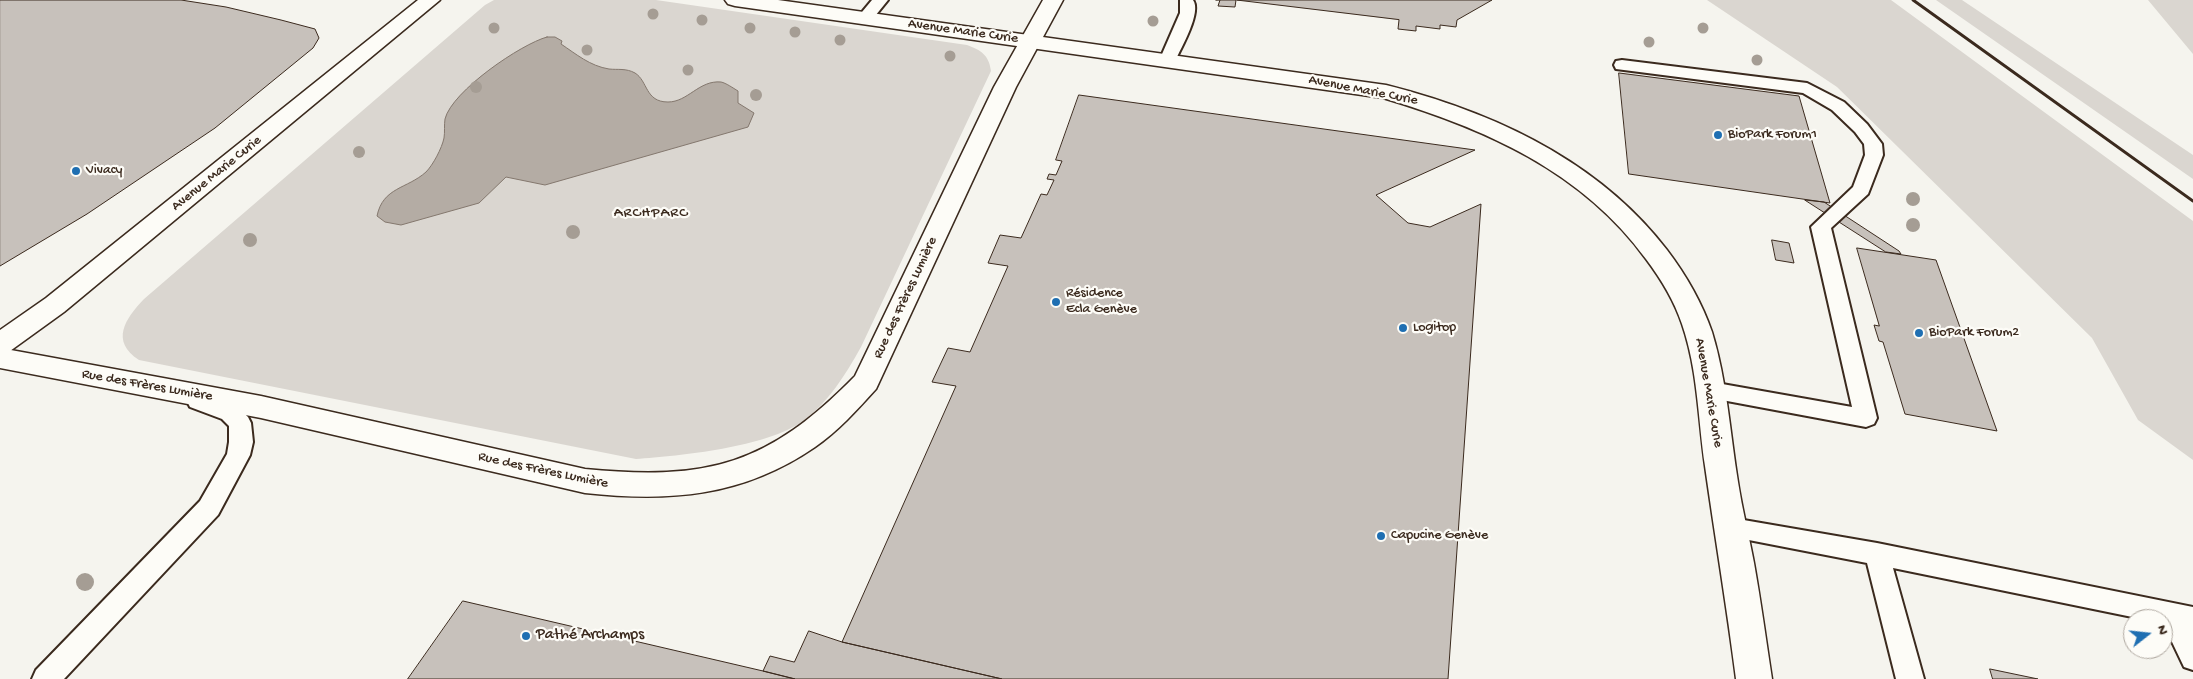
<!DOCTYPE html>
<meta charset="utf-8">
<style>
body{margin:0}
#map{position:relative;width:2193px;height:679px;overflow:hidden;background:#f5f4ee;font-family:"Gochi Hand",sans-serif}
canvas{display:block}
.north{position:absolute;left:2123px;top:609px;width:50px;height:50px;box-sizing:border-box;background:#fdfcf7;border:1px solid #afa8a0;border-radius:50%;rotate:74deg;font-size:14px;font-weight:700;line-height:20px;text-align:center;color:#3b2a1e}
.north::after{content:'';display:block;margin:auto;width:18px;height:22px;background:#1f6fb2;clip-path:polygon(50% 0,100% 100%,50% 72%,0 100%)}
</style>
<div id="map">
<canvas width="2193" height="679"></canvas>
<div class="north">N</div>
</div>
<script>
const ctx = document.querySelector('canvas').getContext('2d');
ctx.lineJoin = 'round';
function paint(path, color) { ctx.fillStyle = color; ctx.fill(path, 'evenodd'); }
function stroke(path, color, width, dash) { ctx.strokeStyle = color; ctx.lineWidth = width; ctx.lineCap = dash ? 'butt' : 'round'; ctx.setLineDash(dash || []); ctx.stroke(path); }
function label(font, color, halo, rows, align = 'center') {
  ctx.font = font + ' "Gochi Hand",sans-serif'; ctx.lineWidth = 4.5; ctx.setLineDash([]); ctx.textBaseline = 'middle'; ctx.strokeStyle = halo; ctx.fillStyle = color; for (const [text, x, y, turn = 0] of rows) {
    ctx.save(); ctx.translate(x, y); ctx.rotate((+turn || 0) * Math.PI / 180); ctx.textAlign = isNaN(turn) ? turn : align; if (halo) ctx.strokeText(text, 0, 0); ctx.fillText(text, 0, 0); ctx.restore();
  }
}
const green = new Path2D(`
 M494,0h162l311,45c14,5 22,10 24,26l-130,276c-15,27 -33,56 -58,74 -36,26 -123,35 -167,38l-497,-99c-29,-19 -14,-41 5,-61l341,-294z
 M1707,0h184l302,221v239l-55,-40 -46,-82 -255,-251z
 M1936,0h26l231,155v24z
 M2148,0h45v54z`);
const water = new Path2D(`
 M547,37h8l7,4 -1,3c15,10 29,22 48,25 9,1 17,-1 26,4 13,8 10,29 33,29 20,0 31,-22 53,-20 5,1 12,6 17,9v12l16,10 -6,14 -203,58 -39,-8 -27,26 -78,22 -16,-3 -8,-6c6,-29 30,-27 49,-44 7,-7 16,-24 18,-34 1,-6 0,-13 1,-19 7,-28 76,-75 102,-82z`);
const building = new Path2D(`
 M0,0h181l45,7 55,13 34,9 4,9 -6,10 -98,80 -128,86 -87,52z
 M1216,0h20l-1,7 -17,-1 2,-6z
 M1237,0h255l-35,20 -1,7 -16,-2v4l-24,-3v5l-18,-2 1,-9z
 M1619,73l180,23 31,107 -201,-29z
 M1079,95l396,55 -99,45 32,28 22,4 51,-23 -33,475h-446l-160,-37 114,-256 -24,-4 16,-34 22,4 38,-86 -20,-3 12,-28 21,3 20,-44 6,1 7,-15 -7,-1 2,-5 7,1 6,-14 -6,-1z
 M1805,200l19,2 75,49 2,3 -15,-2z
 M1772,240l17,3 5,20 -18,-3z
 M1857,248l79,12 61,171 -92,-17 -22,-72 -4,-1 -5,-16 5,1z
 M463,601l300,70 32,8h-387z
 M809,631l33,11 160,37h-207l-32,-8 7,-15 24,6z
 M1990,669l48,10h-45z`);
const lane = new Path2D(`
 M872,0h16l-17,21h-12l-2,-3z
 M1180,0h13c9,12 -12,48 -18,61l-2,3h-12l-2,-3 21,-48z
 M1622,60l185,23 37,19 23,22 15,20 1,11 -15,39 -37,34 46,190 -3,6 -8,3 -155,-29 -8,-2 -3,-6 3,-6 8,-2 141,25 -41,-180 42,-40 12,-32 -1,-11 -9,-12 -23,-22 -29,-17 -187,-24 -2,-4 2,-4z
 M198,393l40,14 10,10 3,6 2,19 -3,13 -32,60 -154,164h-32l4,-9 164,-169 27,-47 2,-12v-16l-7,-7 -32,-12 -3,-6 3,-6z
 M1732,518l145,25 316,64v63l-9,-3 -21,-44v-4h-21l-249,-51 31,111h-28l-29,-116 -144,-28 -3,-7 3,-7z`);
const street = new Path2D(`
 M1043,0h20l-47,87 -140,302c-19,21 -38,42 -61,58 -73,50 -145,55 -230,46l-324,-75 -261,-50v-20l261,48 324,73c123,12 183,-4 270,-93l139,-289z`);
const secondary = new Path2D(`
 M418,0h22l-376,312 -54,39 -10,3v-24l46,-32z
 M725,0h53l608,85c107,27 213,76 281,165 19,25 35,53 45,82 15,49 18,101 26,150 4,27 11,54 16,81 7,39 12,77 18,116h-36c-9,-71 -21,-142 -31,-213 -7,-47 -7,-96 -23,-142 -8,-24 -21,-45 -36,-65 -64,-88 -162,-131 -263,-161l-648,-92 -7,-2z`);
const rail = new Path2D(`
 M1913,0l280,201`);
const trees = [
 [653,14,5.5],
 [702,20,5.5],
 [1153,21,5.5],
 [494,28,5.5],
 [750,28,5.5],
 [1703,28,5.5],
 [795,32,5.5],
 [840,40,5.5],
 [1649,42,5.5],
 [587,50,5.5],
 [950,56,5.5],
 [1757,60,5.5],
 [688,70,5.5],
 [476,87,6],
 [756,95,6],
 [359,152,6],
 [1913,199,7],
 [1913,225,7],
 [573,232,7],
 [250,240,7],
 [85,582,9]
];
const markers = [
 [1718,135,5,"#1f6fb2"],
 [76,171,5,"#1f6fb2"],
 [1056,302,5,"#1f6fb2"],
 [1403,328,5,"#1f6fb2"],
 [1919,333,5,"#1f6fb2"],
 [1381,536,5,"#1f6fb2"],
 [526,636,5,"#1f6fb2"]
];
const streetNames = [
 ["Avenue Marie Curie",963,32,8],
 ["Avenue Marie Curie",1363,91,11],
 ["Avenue Marie Curie",217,174,-39],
 ["Rue des Frères Lumière",906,298,-65],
 ["Rue des Frères Lumière",147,386,10],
 ["Avenue Marie Curie",1708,393,80],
 ["Rue des Frères Lumière",543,471,12]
];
const poiNames = [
 ["BioPark Forum1",1728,135],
 ["Vivacy",86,171],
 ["Résidence",1066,294],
 ["Ecla Genève",1066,310],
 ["Logitop",1413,328],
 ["BioPark Forum2",1929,333],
 ["Capucine Genève",1391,536]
];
const neighbourhoodNames = [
 ["ARCHPARC",651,214]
];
const nearPoinames = [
 ["Pathé Archamps",536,636]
];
paint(green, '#dad6d0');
paint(water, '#b4aca4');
stroke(water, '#84786e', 1);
paint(building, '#c7c1bb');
stroke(building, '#3b2a1e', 1);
stroke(lane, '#3b2a1e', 4);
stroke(street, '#3b2a1e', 3);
stroke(secondary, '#3b2a1e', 3);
paint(lane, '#fdfcf7');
paint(street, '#fdfcf7');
paint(secondary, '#fdfcf7');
stroke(rail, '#3b2a1e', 3);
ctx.fillStyle = '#a59d94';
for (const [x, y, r] of trees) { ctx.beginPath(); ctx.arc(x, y, r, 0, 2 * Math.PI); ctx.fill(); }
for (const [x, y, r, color] of markers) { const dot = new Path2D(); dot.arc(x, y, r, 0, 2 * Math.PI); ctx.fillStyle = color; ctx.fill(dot); stroke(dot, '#fdfcf7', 2); }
label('14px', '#3b2a1e', '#fdfcf7', streetNames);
label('14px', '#3b2a1e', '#fdfcf7', poiNames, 'left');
ctx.letterSpacing = '1px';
label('15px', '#3b2a1e', '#fdfcf7', neighbourhoodNames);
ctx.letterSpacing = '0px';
label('16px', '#3b2a1e', '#fdfcf7', nearPoinames, 'left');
</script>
